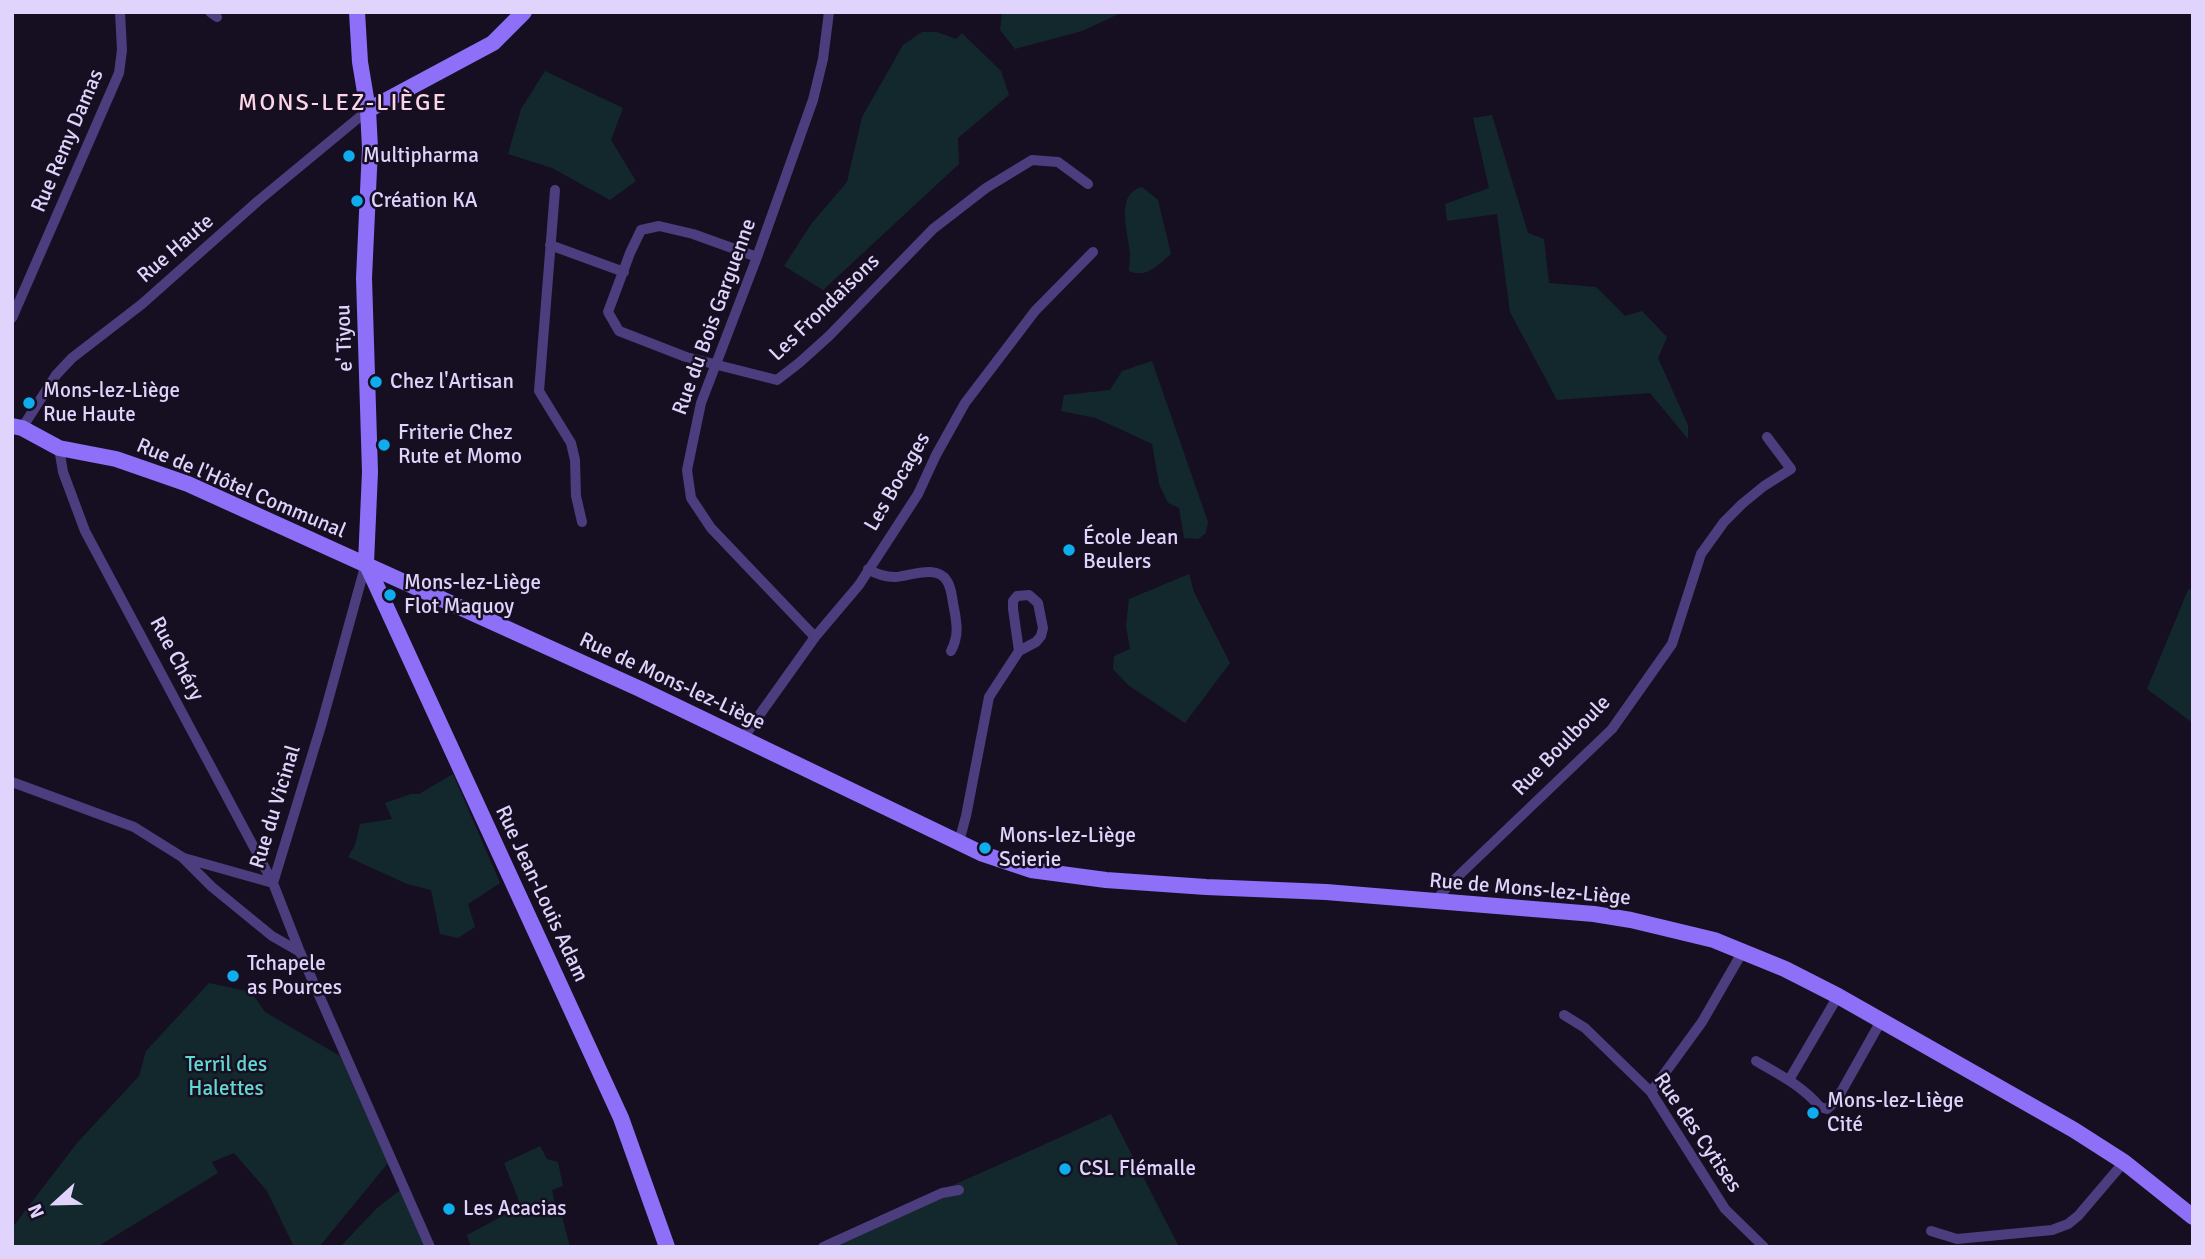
<!DOCTYPE html>
<meta charset="utf-8">
<style>
body{margin:0}
#map{position:relative;width:2205px;height:1259px;overflow:hidden;background:#160f22;font-family:Signika,sans-serif}
canvas{display:block}
.frame{position:absolute;inset:0;border:14px solid #e0d3fc;pointer-events:none}
.north{position:absolute;left:21px;top:1168px;width:70px;height:70px;-webkit-text-stroke:5px #160f22;paint-order:stroke;rotate:248deg;font-size:19px;font-weight:700;line-height:28px;text-align:center;color:#e0d3fc}
.north::after{content:'';display:block;margin:auto;width:24px;height:32px;background:#e0d3fc;clip-path:polygon(50% 0,100% 100%,50% 72%,0 100%)}
</style>
<div id="map">
<canvas width="2205" height="1259"></canvas>
<div class="frame"></div>
<div class="north">N</div>
</div>
<script>
const ctx = document.querySelector('canvas').getContext('2d');
ctx.lineJoin = 'round';
function paint(path, color) { ctx.fillStyle = color; ctx.fill(path, 'evenodd'); }
function stroke(path, color, width, dash) { ctx.strokeStyle = color; ctx.lineWidth = width; ctx.lineCap = dash ? 'butt' : 'round'; ctx.setLineDash(dash || []); ctx.stroke(path); }
function label(font, color, halo, rows, align = 'center') {
  ctx.font = font + ' Signika,sans-serif'; ctx.lineWidth = 5; ctx.setLineDash([]); ctx.textBaseline = 'middle'; ctx.strokeStyle = halo; ctx.fillStyle = color; for (const [text, x, y, turn = 0] of rows) {
    ctx.save(); ctx.translate(x, y); ctx.rotate((+turn || 0) * Math.PI / 180); ctx.textAlign = isNaN(turn) ? turn : align; if (halo) ctx.strokeText(text, 0, 0); ctx.fillText(text, 0, 0); ctx.restore();
  }
}
const green = new Path2D(`
 M1002,12h121l-41,19 -67,18 -15,-19z
 M922,32h15l19,7 6,-6 39,38 8,24 -51,43 1,26 -136,126 -39,-24 28,-43 35,-41 15,-65 41,-72z
 M545,71l78,37 -12,32 25,41 -26,19 -58,-32 -44,-14 13,-45z
 M1492,115l36,118 16,6 5,44 47,4 29,29 17,-5 25,26 -9,21 30,67v14l-38,-46 -93,7 -47,-88 -13,-98 -50,7 -2,-17 44,-16 -16,-70z
 M1142,187l16,13 13,54c-14,11 -24,25 -42,17 0,-6 1,-11 1,-17 -1,-20 -16,-60 12,-67z
 M1152,361l56,161 -2,11 -8,6 -14,-1 -5,-30 -11,-5 -9,-19 -7,-40 -56,-26 -35,-7 3,-16 46,-5 12,-19z
 M1189,574l5,18 36,71 -45,60 -57,-38 -15,-16 1,-13 16,-7 -4,-23 3,-27z
 M2193,588v135l-46,-34 41,-99z
 M453,774l47,109 -32,21 7,23 -17,11 -18,-4 -9,-44 -24,-6 -59,-27 7,-12 5,-21 32,-5 -7,-16 26,-9h8z
 M209,983l42,9 14,20 75,44 48,107 -69,84h-25l-27,-56 -33,-38 -22,9 6,11 -121,74h-85v-19l65,-85 62,-67 7,-25z
 M1111,1114l68,133h-366c99,-45 200,-87 298,-133z
 M540,1146l7,13 11,3 5,24 -11,4 3,15 7,11 8,31h-99l-4,-12 54,-29 -17,-43z
 M400,1190l26,57h-86l36,-38z`);
const street = new Path2D(`
 M210,12l7,5
 M555,190l-16,201 32,52 4,17 1,36 6,26
 M550,245l74,27
 M757,257l-64,-23 -34,-8 -18,4 -11,23 -22,59 11,19 67,26 91,23 22,-17 30,-27 104,-107 53,-41 46,-28 26,2 30,22
 M12,318l107,-245 3,-23 -2,-38
 M22,428l34,-53 16,-17 70,-54 116,-103 110,-91
 M59,448l4,24 22,59 188,352 27,69 130,295
 M868,569c8,5 17,8 27,8 15,-1 42,-13 52,4 5,7 5,19 7,27 3,16 5,28 -3,43
 M815,637l-104,-109 -20,-30 -4,-28 14,-67 56,-146 56,-157 10,-41 6,-47
 M743,738l72,-101 44,-52 59,-91 18,-39 29,-52 70,-92 58,-59
 M12,782l122,45 48,30 30,30 60,49 28,16
 M959,842l7,-26 23,-119 30,-46 17,-9 5,-6 2,-8 -5,-25 -9,-8 -12,1 -4,5v8l6,42
 M184,858l89,25
 M273,883l48,-157 45,-163
 M1434,902l18,-20 160,-153 60,-85 29,-90 23,-32 18,-18 22,-18 27,-17 -24,-32
 M1564,1015l21,13 66,64 74,117 39,38
 M1756,1061c23,13 46,25 64,46l7,2 9,-8 45,-80
 M1789,1080l49,-84
 M1651,1092l51,-70 41,-71
 M1931,1231l26,8 95,-9 16,-6 10,-8 46,-54
 M823,1247l119,-54 17,-3`);
const secondary = new Path2D(`
 M357,12l3,50 8,48 2,38 -6,130 6,194 -4,91
 M368,110l125,-67 31,-31
 M12,426l10,2 37,20 57,11 72,25 452,205 343,165 48,16 75,10 100,7 120,5 268,22 37,6 83,20 71,29 53,27 236,134 50,32 69,55
 M366,563l255,555 46,129`);
const markers = [
 [349,156,7,"#0eaded"],
 [357,201,7,"#0eaded"],
 [376,382,7,"#0eaded"],
 [29,403,7,"#0eaded"],
 [384,445,7,"#0eaded"],
 [1069,550,7,"#0eaded"],
 [390,595,7,"#0eaded"],
 [985,848,7,"#0eaded"],
 [233,976,7,"#0eaded"],
 [1813,1113,7,"#0eaded"],
 [1065,1169,7,"#0eaded"],
 [449,1209,7,"#0eaded"]
];
const streetNames = [
 ["Rue Remy Damas",68,141,-67],
 ["Rue Haute",176,249,-41],
 ["Les Frondaisons",825,308,-44],
 ["Rue du Bois Garguenne",715,317,-70],
 ["e' Tiyou",345,338,-92],
 ["Les Bocages",898,482,-60],
 ["Rue de l'Hôtel Communal",241,489,23],
 ["Rue Chéry",176,659,62],
 ["Rue de Mons-lez-Liège",672,682,25],
 ["Rue Boulboule",1562,746,-46],
 ["Rue du Vicinal",276,807,-73],
 ["Rue de Mons-lez-Liège",1530,890,5],
 ["Rue Jean-Louis Adam",541,894,65],
 ["Rue des Cytises",1697,1133,56]
];
const poiNames = [
 ["Multipharma",363,156],
 ["Création KA",371,201],
 ["Chez l'Artisan",390,382],
 ["Mons-lez-Liège",43,391],
 ["Rue Haute",43,415],
 ["Friterie Chez",398,433],
 ["Rute et Momo",398,457],
 ["École Jean",1083,538],
 ["Beulers",1083,562],
 ["Mons-lez-Liège",404,583],
 ["Flot Maquoy",404,607],
 ["Mons-lez-Liège",999,836],
 ["Scierie",999,860],
 ["Tchapele",247,964],
 ["as Pources",247,988],
 ["Mons-lez-Liège",1827,1101],
 ["Cité",1827,1125],
 ["CSL Flémalle",1079,1169],
 ["Les Acacias",463,1209]
];
const parkNames = [
 ["Terril des",226,1065],
 ["Halettes",226,1089]
];
const quarterNames = [
 ["MONS-LEZ-LIÈGE",343,104]
];
paint(green, '#13282c');
stroke(street, '#4c3d7e', 10);
stroke(secondary, '#8d70f7', 16);
for (const [x, y, r, color] of markers) { const dot = new Path2D(); dot.arc(x, y, r, 0, 2 * Math.PI); ctx.fillStyle = color; ctx.fill(dot); stroke(dot, '#160f22', 2.5); }
label('21px', '#e0d3fc', '#160f22', streetNames);
label('21px', '#e0d3fc', '#160f22', poiNames, 'left');
label('21px', '#63d8d1', '#160f22', parkNames);
ctx.letterSpacing = '2px';
label('24px', '#fdd5e7', '#160f22', quarterNames);
ctx.letterSpacing = '0px';
</script>
